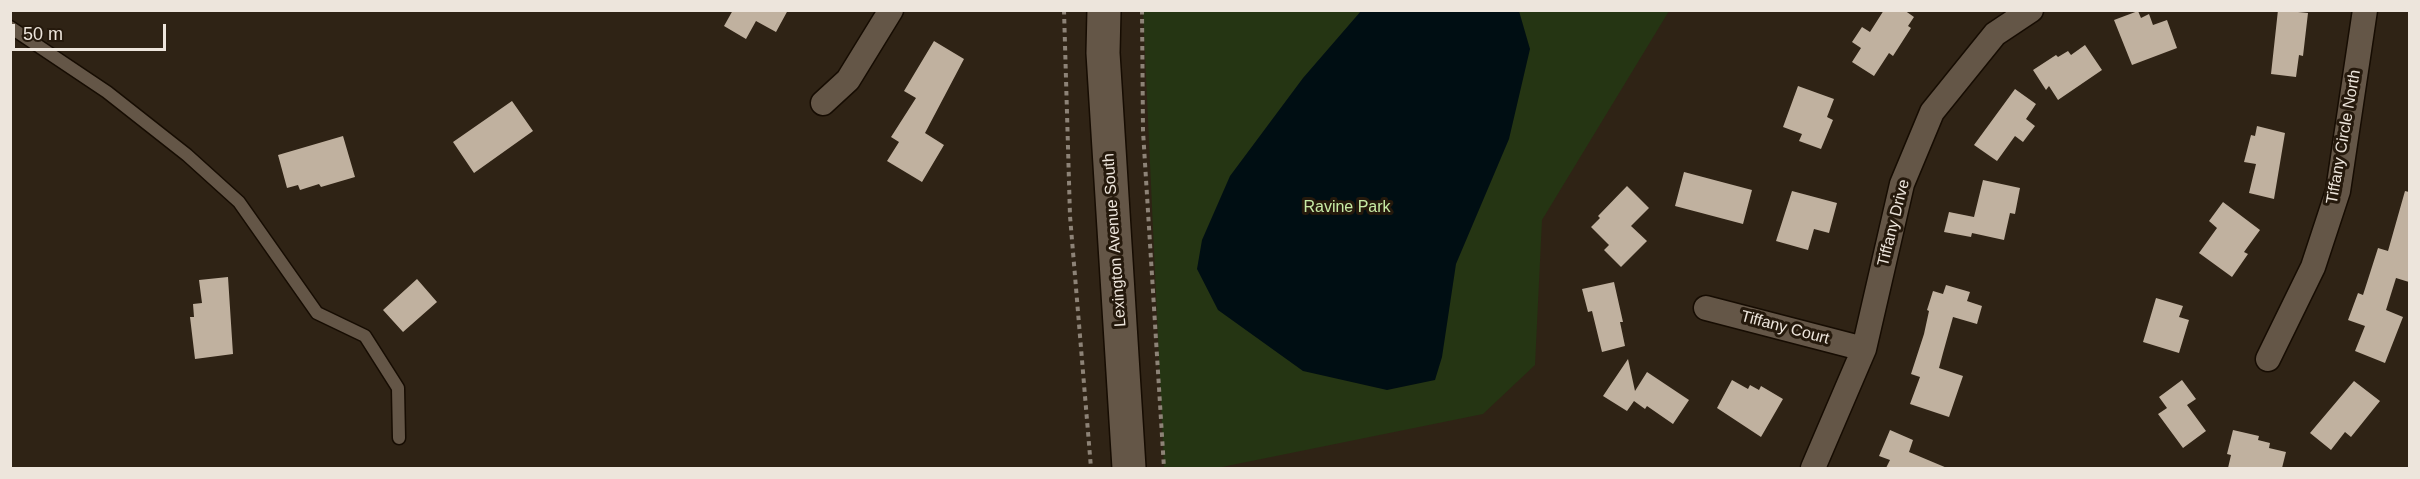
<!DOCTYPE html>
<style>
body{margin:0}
#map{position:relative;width:2420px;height:479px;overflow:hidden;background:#2f2315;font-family:Helvetica,sans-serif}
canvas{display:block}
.frame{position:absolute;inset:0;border:12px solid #ede5dc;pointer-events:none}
.scale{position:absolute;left:12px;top:24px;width:154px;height:27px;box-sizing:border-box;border:3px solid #ede5dc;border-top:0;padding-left:8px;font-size:18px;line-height:21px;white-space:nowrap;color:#ede5dc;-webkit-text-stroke:4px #25190c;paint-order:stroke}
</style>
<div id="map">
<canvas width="2420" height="479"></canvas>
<div class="frame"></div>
<div class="scale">50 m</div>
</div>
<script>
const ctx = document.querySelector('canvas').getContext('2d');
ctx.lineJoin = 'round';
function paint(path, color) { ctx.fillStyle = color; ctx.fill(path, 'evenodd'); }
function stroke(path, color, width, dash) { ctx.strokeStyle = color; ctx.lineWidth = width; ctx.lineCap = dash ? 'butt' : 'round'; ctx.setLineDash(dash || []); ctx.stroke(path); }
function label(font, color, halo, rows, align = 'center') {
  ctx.font = font + ' Helvetica,sans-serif'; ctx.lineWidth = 6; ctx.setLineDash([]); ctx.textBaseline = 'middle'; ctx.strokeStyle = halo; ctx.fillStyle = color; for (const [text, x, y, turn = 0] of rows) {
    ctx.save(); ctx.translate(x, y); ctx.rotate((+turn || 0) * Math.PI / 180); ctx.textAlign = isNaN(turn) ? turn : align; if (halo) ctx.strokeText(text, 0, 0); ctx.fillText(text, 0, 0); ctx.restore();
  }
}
const green = new Path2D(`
 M1143,11h526l-127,209 -7,145 -52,49 -266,54h-53z`);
const water = new Path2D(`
 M1361,11h158l11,38 -21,90 -53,125 -14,93 -7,23 -48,10 -84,-19 -85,-61 -21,-41 5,-29 28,-64 73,-98z`);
const building = new Path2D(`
 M733,10h55l-12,22 -20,-11 -10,18 -22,-13z
 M1884,10h20l10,7 -6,9 3,2 -18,28 -4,-3 -15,23 -22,-14 9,-14 -9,-6 10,-15 8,5z
 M2278,10l30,3 -5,43 -4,-1 -3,22 -25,-3z
 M2138,11l3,7 8,-4 4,11 14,-5 10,28 -45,17 -18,-45z
 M934,41l30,18 -39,74 19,12 -22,37 -35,-21 12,-19 -8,-5 25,-39 -12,-7z
 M2085,45l17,25 -44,30 -9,-14 -3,4 -13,-20 23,-15 2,2 10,-6 3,4z
 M1798,86l36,13 -7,18 6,3 -12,29 -22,-8 3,-7 -19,-7z
 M2015,89l21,15 -10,15 9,7 -12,16 -8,-6 -18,25 -23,-16z
 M512,101l21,30 -59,42 -21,-31z
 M2257,126l28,7 -11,66 -25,-6 7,-29 -12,-2 7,-27 4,1z
 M343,136l12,41 -34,10 -2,-3 -19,6 -2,-5 -11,3 -9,-33z
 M1684,172l68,18 -9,34 -68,-18z
 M1983,180l37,8 -5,26 -5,-1 -6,27 -32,-7 -1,4 -27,-5 5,-20 25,5z
 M1627,186l22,22 -18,18 16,15 -26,26 -17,-17 5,-5 -18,-18 9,-9 -2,-2z
 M1792,191l45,12 -8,30 -15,-4 -6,21 -32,-9z
 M2405,191l4,1v90l-13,-4 -10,32 17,7 -18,46 -30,-12 10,-25 -17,-6 10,-27 5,2 15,-47 10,3z
 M2223,202l37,28 -16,22 4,2 -16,23 -33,-24 18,-25 -8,-7z
 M228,277l5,77 -38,5 -5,-42h4l-1,-13 9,-1 -3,-23z
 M417,279l20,23 -34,30 -20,-22z
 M1614,282l9,40h-3l5,24 -23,6 -10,-41 -4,1 -6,-23z
 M1946,285l24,7 -3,9 15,5 -5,18 -24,-7 -10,36 -4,15 24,8 -14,41 -39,-13 10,-27 -9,-3 13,-40 5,-23 -2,-1 6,-19 10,3z
 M2156,298l27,8 -4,11 10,3 -10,33 -36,-11z
 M1628,359l7,32 12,-19 42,28 -16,24 -26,-18 -2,3 -11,-8 -7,10 -24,-15z
 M1732,380l16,9 2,-4 9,5 2,-4 22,13 -22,38 -44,-29z
 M2182,380l14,19 -9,6 19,26 -23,17 -25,-34 9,-6 -8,-11z
 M2354,381l26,20 -29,36 -6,-5 -14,18 -21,-17z
 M1890,430l23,10 -4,12 38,16h-61l4,-8 -11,-4z
 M2233,430l26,6 -1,4 12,3 -1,5 17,4 -4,16h-54l3,-13 -4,-1z`);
const path = new Path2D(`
 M1064,10l6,206 21,252
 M1142,10l1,121 21,337`);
const lane = new Path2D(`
 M10,27l97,65 80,63 52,47 78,111 48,23 33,52 1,50`);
const street = new Path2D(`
 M823,103l25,-23 43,-70
 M1706,308l158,41
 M2268,359l45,-92 25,-76 27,-181
 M1813,468l51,-119 38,-165 30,-72 63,-78 36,-24`);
const secondary = new Path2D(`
 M1104,10l-1,43 26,415`);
const streetNames = [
 ["Tiffany Circle North",2344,137,-80],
 ["Tiffany Drive",1894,223,-76],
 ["Lexington Avenue South",1115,240,-94],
 ["Tiffany Court",1785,328,15]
];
const parkNames = [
 ["Ravine Park",1347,208]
];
paint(green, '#253513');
paint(water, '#000e13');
paint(building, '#c0b19f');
stroke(lane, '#160c02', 15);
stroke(street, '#160c02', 27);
stroke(secondary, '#160c02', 36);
stroke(path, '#8d8377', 4, [4.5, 4.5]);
stroke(lane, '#645647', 12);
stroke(street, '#645647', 24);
stroke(secondary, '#645647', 33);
label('16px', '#ede5dc', '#25190c', streetNames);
label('16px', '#c7eaa5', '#25190c', parkNames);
</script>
